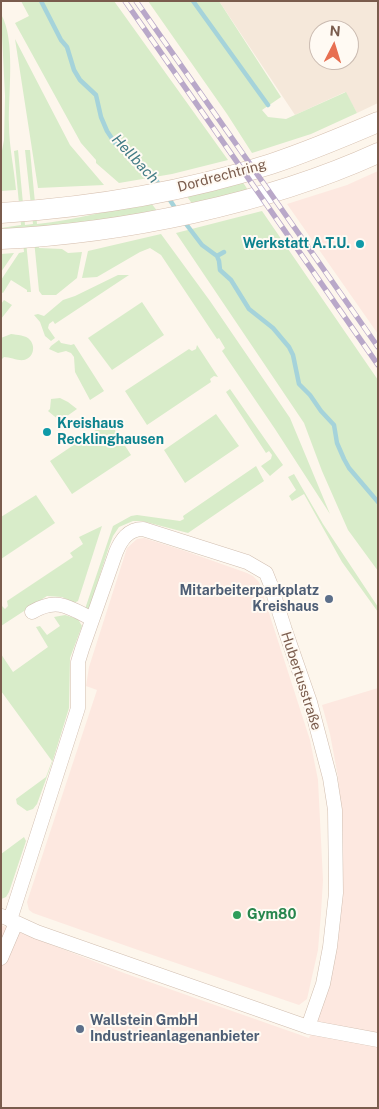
<!DOCTYPE html>
<meta charset="utf-8">
<style>
body{margin:0}
#map{position:relative;width:379px;height:1109px;overflow:hidden;background:#fdf6ec;font-family:"Public Sans",sans-serif}
canvas{display:block}
.frame{position:absolute;inset:0;border:2px solid #7a5c4d;pointer-events:none}
.north{position:absolute;left:309px;top:20px;width:50px;height:50px;box-sizing:border-box;background:#fffaf3;border:1px solid #cabbb1;border-radius:50%;rotate:5deg;font-size:14px;font-weight:700;line-height:20px;text-align:center;color:#7a5c4d}
.north::after{content:'';display:block;margin:auto;width:18px;height:22px;background:#e76f51;clip-path:polygon(50% 0,100% 100%,50% 72%,0 100%)}
</style>
<div id="map">
<canvas width="379" height="1109"></canvas>
<div class="frame"></div>
<div class="north">N</div>
</div>
<script>
const ctx = document.querySelector('canvas').getContext('2d');
ctx.lineJoin = 'round';
function paint(path, color) { ctx.fillStyle = color; ctx.fill(path, 'evenodd'); }
function stroke(path, color, width, dash) { ctx.strokeStyle = color; ctx.lineWidth = width; ctx.lineCap = dash ? 'butt' : 'round'; ctx.setLineDash(dash || []); ctx.stroke(path); }
function label(font, color, halo, rows, align = 'center') {
  ctx.font = font + ' "Public Sans",sans-serif'; ctx.lineWidth = 4; ctx.setLineDash([]); ctx.textBaseline = 'middle'; ctx.strokeStyle = halo; ctx.fillStyle = color; for (const [text, x, y, turn = 0] of rows) {
    ctx.save(); ctx.translate(x, y); ctx.rotate((+turn || 0) * Math.PI / 180); ctx.textAlign = isNaN(turn) ? turn : align; if (halo) ctx.strokeText(text, 0, 0); ctx.fillText(text, 0, 0); ctx.restore();
  }
}
const residential = new Path2D(`
 M219,1h159v102l-21,10 -12,-21 -50,23zM319,30h30v30h-30z`);
const commercial = new Path2D(`
 M378,171v163l-91,-130 60,-19z
 M144,538l41,13 62,22 6,3 6,6 51,158 8,40 5,100 -2,33 -3,37 -11,49 -8,6 -161,-55 -105,-37 -4,-3 -2,-8 70,-212 -11,-4 3,-19 38,-119 10,-9z
 M378,688v420h-377v-183l123,48 185,65 20,-52 14,-94 -1,-66 -4,-49 -8,-43 -8,-29z`);
const green = new Path2D(`
 M21,1h93l114,159 -56,14 -53,9 -23,-20v-3l-15,-17 -66,-120 14,-7z
 M148,1h71l62,96 -19,13 6,7 18,2 60,-27 11,21 -46,21 -59,19 -25,-39z
 M1,14c15,26 7,80 8,111 0,21 5,43 7,65l-15,1v-35l3,-16 1,-44z
 M15,39l55,106 34,40 -66,3z
 M18,150l7,75 8,-1 -8,-74h5l7,74c38,-4 76,-15 114,-21l7,9 -121,17 2,19 23,1 6,4 14,-1 -5,26 -21,17h-14l-3,-4 -6,-61 -8,1 6,61h-4v-2l-16,-10 -8,13 -2,-1v-12l18,-27 5,-1 -2,-21 -21,1v-4l20,-3 -7,-74z
 M242,181l6,9 -55,15 -7,-10z
 M262,211l116,169v191l-30,-41 -26,-59 -18,-48 -128,-190z
 M161,234l49,67 80,117 40,96 -55,-85 -53,-78 3,-3 -6,-10 -2,1 -56,-84 -11,-7 -10,4 -43,25 -15,1 6,-27z
 M14,253l-13,19v-18z
 M118,275h11l-74,49 -2,-3 -4,3 -1,4 7,10 -4,3 -6,-5 -5,-14 -6,-7 4,-1 6,2 19,-16 12,-4z
 M4,300l8,5 -11,14v-15z
 M142,302l22,33 -52,35 -24,-32z
 M11,334c6,1 15,1 19,6 6,7 3,18 -6,20 -6,1 -14,-3 -20,-3l-3,3v-22z
 M59,340l2,3 10,2 3,-1 30,47 -14,9 -15,-28 -1,-15 -3,-4 -5,-2 -8,2 -9,-4 2,-3z
 M197,345l21,32 -4,-1 -4,3 1,3 -64,43 -22,-34 64,-42 3,2 4,-2z
 M230,389l53,76 -13,11 -9,-10 10,-7 1,-4 -3,-4 -3,2 -40,-61z
 M60,398l8,4 9,7 -17,12 -12,-10 2,-2 1,-10z
 M216,414l23,32 -54,37 -21,-33z
 M109,421l22,34 -59,39 -22,-33z
 M256,466l8,15 -76,52 -46,-12h-9l-14,6 -6,9 -4,11 -22,68 -2,-6 28,-83 18,-10 6,-1 43,6 4,-2 -1,-3z
 M294,474l29,50 55,83v5l-36,-50 -38,-68 -12,7 -3,-5 7,-6 -8,-13z
 M36,495l19,28 -54,36v-42z
 M102,526l-24,75 -4,2 -12,-6 -15,-1 -46,30v-25l1,5 3,3 3,-3 -1,-5 66,-44 -3,-4 13,-9 -4,-7z
 M65,615l13,4 4,7 -12,32 -1,50 -16,52 -16,44 -4,5 -6,2 -10,-7 -1,-5 30,-22 6,-16 -51,-70v-37l12,18 35,-25 -12,-20 4,-1 7,9 13,-9 -6,-9z
 M24,837l2,4 -17,51 -3,5 -5,2v-45z`);
const stream = new Path2D(`
 M41,1l20,39 6,7 7,23 6,10 16,15 5,22 6,14 8,12 37,31 8,12
 M193,1l75,104
 M168,197l9,14
 M183,220l19,25 15,11 2,5 1,9 11,10 18,29 24,19 16,19 4,8 6,29 11,11 11,16 13,14 3,18 7,16 5,9 29,34
 M217,256l7,-4`);
const minor = new Path2D(`
 M32,612c25,-15 37,-5 60,7
 M2,916l35,16 271,95 70,13
 M10,920l68,-212v-46l4,-13 34,-97c5,-12 12,-23 27,-23l104,33 19,11 4,10 15,47 25,72 20,76 5,32 1,83 -6,54 -7,37 -15,43
 M1,958l15,-35`);
const secondary = new Path2D(`
 M1,213c91,-6 183,-21 270,-49 36,-12 72,-27 107,-42
 M1,239c123,-6 265,-35 377,-86`);
const rail = new Path2D(`
 M125,1l253,364
 M136,1l242,346`);
const markers = [
 [360,244,5,"#0f9aa8"],
 [47,432,5,"#0f9aa8"],
 [329,599,5,"#5c6f8a"],
 [237,915,5,"#2e9e5b"],
 [80,1029,5,"#5c6f8a"]
];
const streetNames = [
 ["Dordrechtring",222,176,-15],
 ["Hubertusstraße",301,681,72]
];
const cultureNames = [
 ["Werkstatt A.T.U.",350,244],
 ["Kreishaus",57,424,"left"],
 ["Recklinghausen",57,440,"left"]
];
const serviceNames = [
 ["Mitarbeiterparkplatz",319,591],
 ["Kreishaus",319,607],
 ["Wallstein GmbH",90,1021,"left"],
 ["Industrieanlagenanbieter",90,1037,"left"]
];
const leisureNames = [
 ["Gym80",247,915]
];
const waterNames = [
 ["Hellbach",135,159,47]
];
paint(residential, '#f5e8da');
paint(commercial, '#fde8e0');
paint(green, '#d8ecc9');
stroke(stream, '#a5d3da', 4.5);
stroke(minor, '#d1beb0', 15);
stroke(secondary, '#d6c0b0', 21);
stroke(minor, '#fff', 14);
stroke(secondary, '#fff', 20);
stroke(rail, '#b9a8c9', 5.5);
stroke(rail, '#fffaf3', 4, [11]);
for (const [x, y, r, color] of markers) { const dot = new Path2D(); dot.arc(x, y, r, 0, 2 * Math.PI); ctx.fillStyle = color; ctx.fill(dot); stroke(dot, '#fffaf3', 2); }
label('14px', '#7a5c4d', '#fffaf3', streetNames);
label('bold 14px', '#0d838f', '#fffaf3', cultureNames, 'right');
label('bold 14px', '#4e5e75', '#fffaf3', serviceNames, 'right');
label('bold 14px', '#27864d', '#fffaf3', leisureNames, 'left');
label('italic 15px', '#437c86', '#fffaf3', waterNames);
</script>
